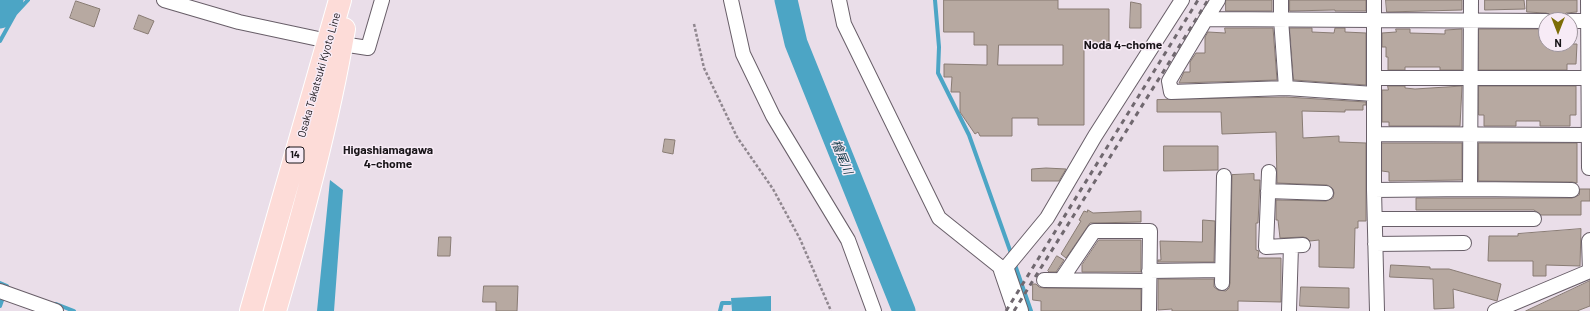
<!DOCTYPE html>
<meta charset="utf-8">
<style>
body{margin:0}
#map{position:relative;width:1590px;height:311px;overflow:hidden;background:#eadee9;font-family:Barlow,sans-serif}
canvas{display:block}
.north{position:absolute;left:1538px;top:12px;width:40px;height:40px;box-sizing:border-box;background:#f7ebf6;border:1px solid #9e959d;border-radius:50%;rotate:180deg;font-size:11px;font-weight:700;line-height:16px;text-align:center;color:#181418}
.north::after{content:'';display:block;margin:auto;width:14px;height:18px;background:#7c6c05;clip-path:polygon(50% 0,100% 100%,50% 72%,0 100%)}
</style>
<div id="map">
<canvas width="1590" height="311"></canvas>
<div class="north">N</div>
</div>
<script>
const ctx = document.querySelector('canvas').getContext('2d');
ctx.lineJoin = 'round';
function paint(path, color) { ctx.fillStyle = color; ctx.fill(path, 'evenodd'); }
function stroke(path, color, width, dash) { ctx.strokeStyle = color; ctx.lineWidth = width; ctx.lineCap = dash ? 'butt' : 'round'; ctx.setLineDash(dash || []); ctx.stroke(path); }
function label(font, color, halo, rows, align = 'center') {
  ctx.font = font + ' Barlow,"Noto Sans JP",sans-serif'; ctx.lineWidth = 3; ctx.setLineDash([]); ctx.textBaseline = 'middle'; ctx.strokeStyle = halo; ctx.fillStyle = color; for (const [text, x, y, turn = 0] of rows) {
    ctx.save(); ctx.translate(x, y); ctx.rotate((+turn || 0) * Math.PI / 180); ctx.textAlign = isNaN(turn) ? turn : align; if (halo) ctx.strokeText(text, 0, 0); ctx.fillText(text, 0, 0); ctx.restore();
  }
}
const water = new Path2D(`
 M330,180l13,10 -9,121h-17z
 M771,296v15h-39l-1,-13z`);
const stream = new Path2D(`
 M935,0l4,47 -1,26 31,62 43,121
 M0,41l15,-27 13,-14
 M1014,262l17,49
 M0,283l7,3 -7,20
 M56,304l18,7
 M720,311l2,-8h8`);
const river = new Path2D(`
 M786,0l10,43 108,268
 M0,17l12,-17`);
const building = new Path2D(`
 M944,0h114v9h51v40h-25v76h-46v-7h-26v18h-32l-2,-4 -3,2 -15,-22v-20h-9l1,-15h-8v-13l43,1v-20h-13v-13h-30zM999,45h64v20h-65z
 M1226,0h46v11h-46z
 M1290,0h76v11h-31v-1l-45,1z
 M1386,0h76v10l-75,2z
 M1485,0h39l1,9 -40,1z
 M1527,0h50v12l-11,1 -4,4v-1h-9l-7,-3 -19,-1z
 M76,1l24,8 -6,18 -24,-9z
 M1131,2l10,2v24h-11z
 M139,15l15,6 -6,13 -14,-5z
 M1225,28h48l4,52 -98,3 5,-11h6v-10l6,-9h9v-16l3,-5 17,1z
 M1290,28h22v4l22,1 1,-5h10v4l21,1v52l-72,-5z
 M1396,29h14v4l35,1v-4l17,-1v41h-22v-3h-35v3h-17v-13h-2v-10h-4v-14l14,-1z
 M1479,29h60v7h7v8h31l-1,20h-9v6h-88z
 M1388,86h17v2l10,1 47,-3 -2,40h-71v-4h-7v-32h6z
 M1479,86h97v29h-6v11h-30v-5h-24v5h-32v-11h-5z
 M1286,97l80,5v3h-3v5h-18v2l-43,-1 1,27 36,-2v6l27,1v78h-8v7h-3l-1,40 -35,-1v-27l-9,1 -3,-3 -4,-1 -23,1 -2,-18h-2v-20l50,1 7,-3 1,-5 -1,-4 -6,-4 -50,-2 -1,-51 -54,2 -1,-22h-64v-12z
 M665,139l10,1 -2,14 -10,-2z
 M1382,143h80v37l-73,1v-9l-7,-1z
 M1479,143h98v40l-5,-1 -93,-1z
 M1164,146h54v24l-54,1z
 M1032,169l14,-1 20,1 -7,12h-27z
 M1254,174v6h6l-2,43h-2v27l3,1 -1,7h23v44l-43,-1v10h-66v-2l-14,1v-31h56v8l4,3 8,1 3,-3 1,-5 2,-108z
 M1580,189h10v12h-9v14h-40l-7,-5h-118v-12h156l7,-3z
 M1088,210l5,3 48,-2v11l-51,1 -24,35 -5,-4 20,-33 -2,-1 5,-9 3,1z
 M1203,220l12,1 -1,41h-56v-2h3l-1,-19 42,1z
 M1581,229l-1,37 -34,-1v11h-13v-15h-45l1,-25h29v-2z
 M439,237h12l-1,19h-12z
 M1099,240h42v32h-59v-7z
 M1057,256l7,4 -8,12h-7l-1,-1z
 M1391,265l39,2v2h19l52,15 -4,17 -44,-12 1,19 -20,1 -1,-30 -43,-2z
 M1590,281v25l-13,5h-51z
 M1033,284h3l3,3 5,1 97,1v22h-100v-10l-8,-1z
 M484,286h34l-1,25h-21v-9h-13z
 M1301,287l48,1v20l-49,-2z`);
const path = new Path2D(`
 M694,24l10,44 33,69 36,52 27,50 31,72`);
const street = new Path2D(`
 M164,0l75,22 89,19
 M731,0l12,54 30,62 75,124 26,71
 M839,0l5,24 95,194 65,52 43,-52 48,-82 87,-136
 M1281,0v19l5,69
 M1374,0v190l3,121
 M1588,0l1,168h1
 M1206,19l12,-19
 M1570,21h18
 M342,44l26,4 14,-48
 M1374,78h214
 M1374,94l-88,-6 -115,4 -2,-11 37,-62 340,2
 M1374,134l216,1
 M1269,172l-3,75 37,-2
 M1470,189l102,1
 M1374,190l96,-1 1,-189
 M1268,191l58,2
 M1375,219h159
 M1375,244l89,-1
 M1149,271l73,-1
 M1044,280l105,1
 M1061,280l33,-49h56l-1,80
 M1222,283l2,-107
 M0,291l56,20
 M1289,311l2,-65
 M1495,311l95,-40 -1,-30 1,-1`);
const secondary = new Path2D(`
 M1004,270l14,41`);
const primary = new Path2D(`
 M251,311l89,-311
 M275,311c27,-93 53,-187 69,-282`);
const rail = new Path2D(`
 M1006,311l192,-311
 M1014,311l194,-311`);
const shields = [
 [295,155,18]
];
const shieldNames = [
 ["14",295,155]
];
const streetNames = [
 ["Osaka Takatsuki Kyoto Line",319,75,-74]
];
const neighbourhoodNames = [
 ["Noda 4-chome",1123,45],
 ["Higashiamagawa",388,150],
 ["4-chome",388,164]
];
const waterNames = [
 ["檜尾川",842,157,68]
];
paint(water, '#4ca5c5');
stroke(stream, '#4ca5c5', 4);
stroke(river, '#4ca5c5', 23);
paint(building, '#b7a9a1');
stroke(building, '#887b73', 1);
stroke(street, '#685e68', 16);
stroke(secondary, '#685e68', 22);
stroke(primary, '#fff', 24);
stroke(path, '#90878f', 2.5, [3, 2]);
stroke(street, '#fff', 14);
stroke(secondary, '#fff', 20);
stroke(primary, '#fddcd8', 22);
stroke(rail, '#70686f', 3, [5, 5]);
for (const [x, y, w] of shields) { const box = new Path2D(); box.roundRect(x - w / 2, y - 8, w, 16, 3); ctx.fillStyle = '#f7ebf6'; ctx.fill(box); stroke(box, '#181418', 1); }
label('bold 10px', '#181418', null, shieldNames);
label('11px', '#181418', '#f7ebf6', streetNames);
label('bold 12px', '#181418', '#f7ebf6', neighbourhoodNames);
label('italic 12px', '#0c3543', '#f7ebf6', waterNames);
</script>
